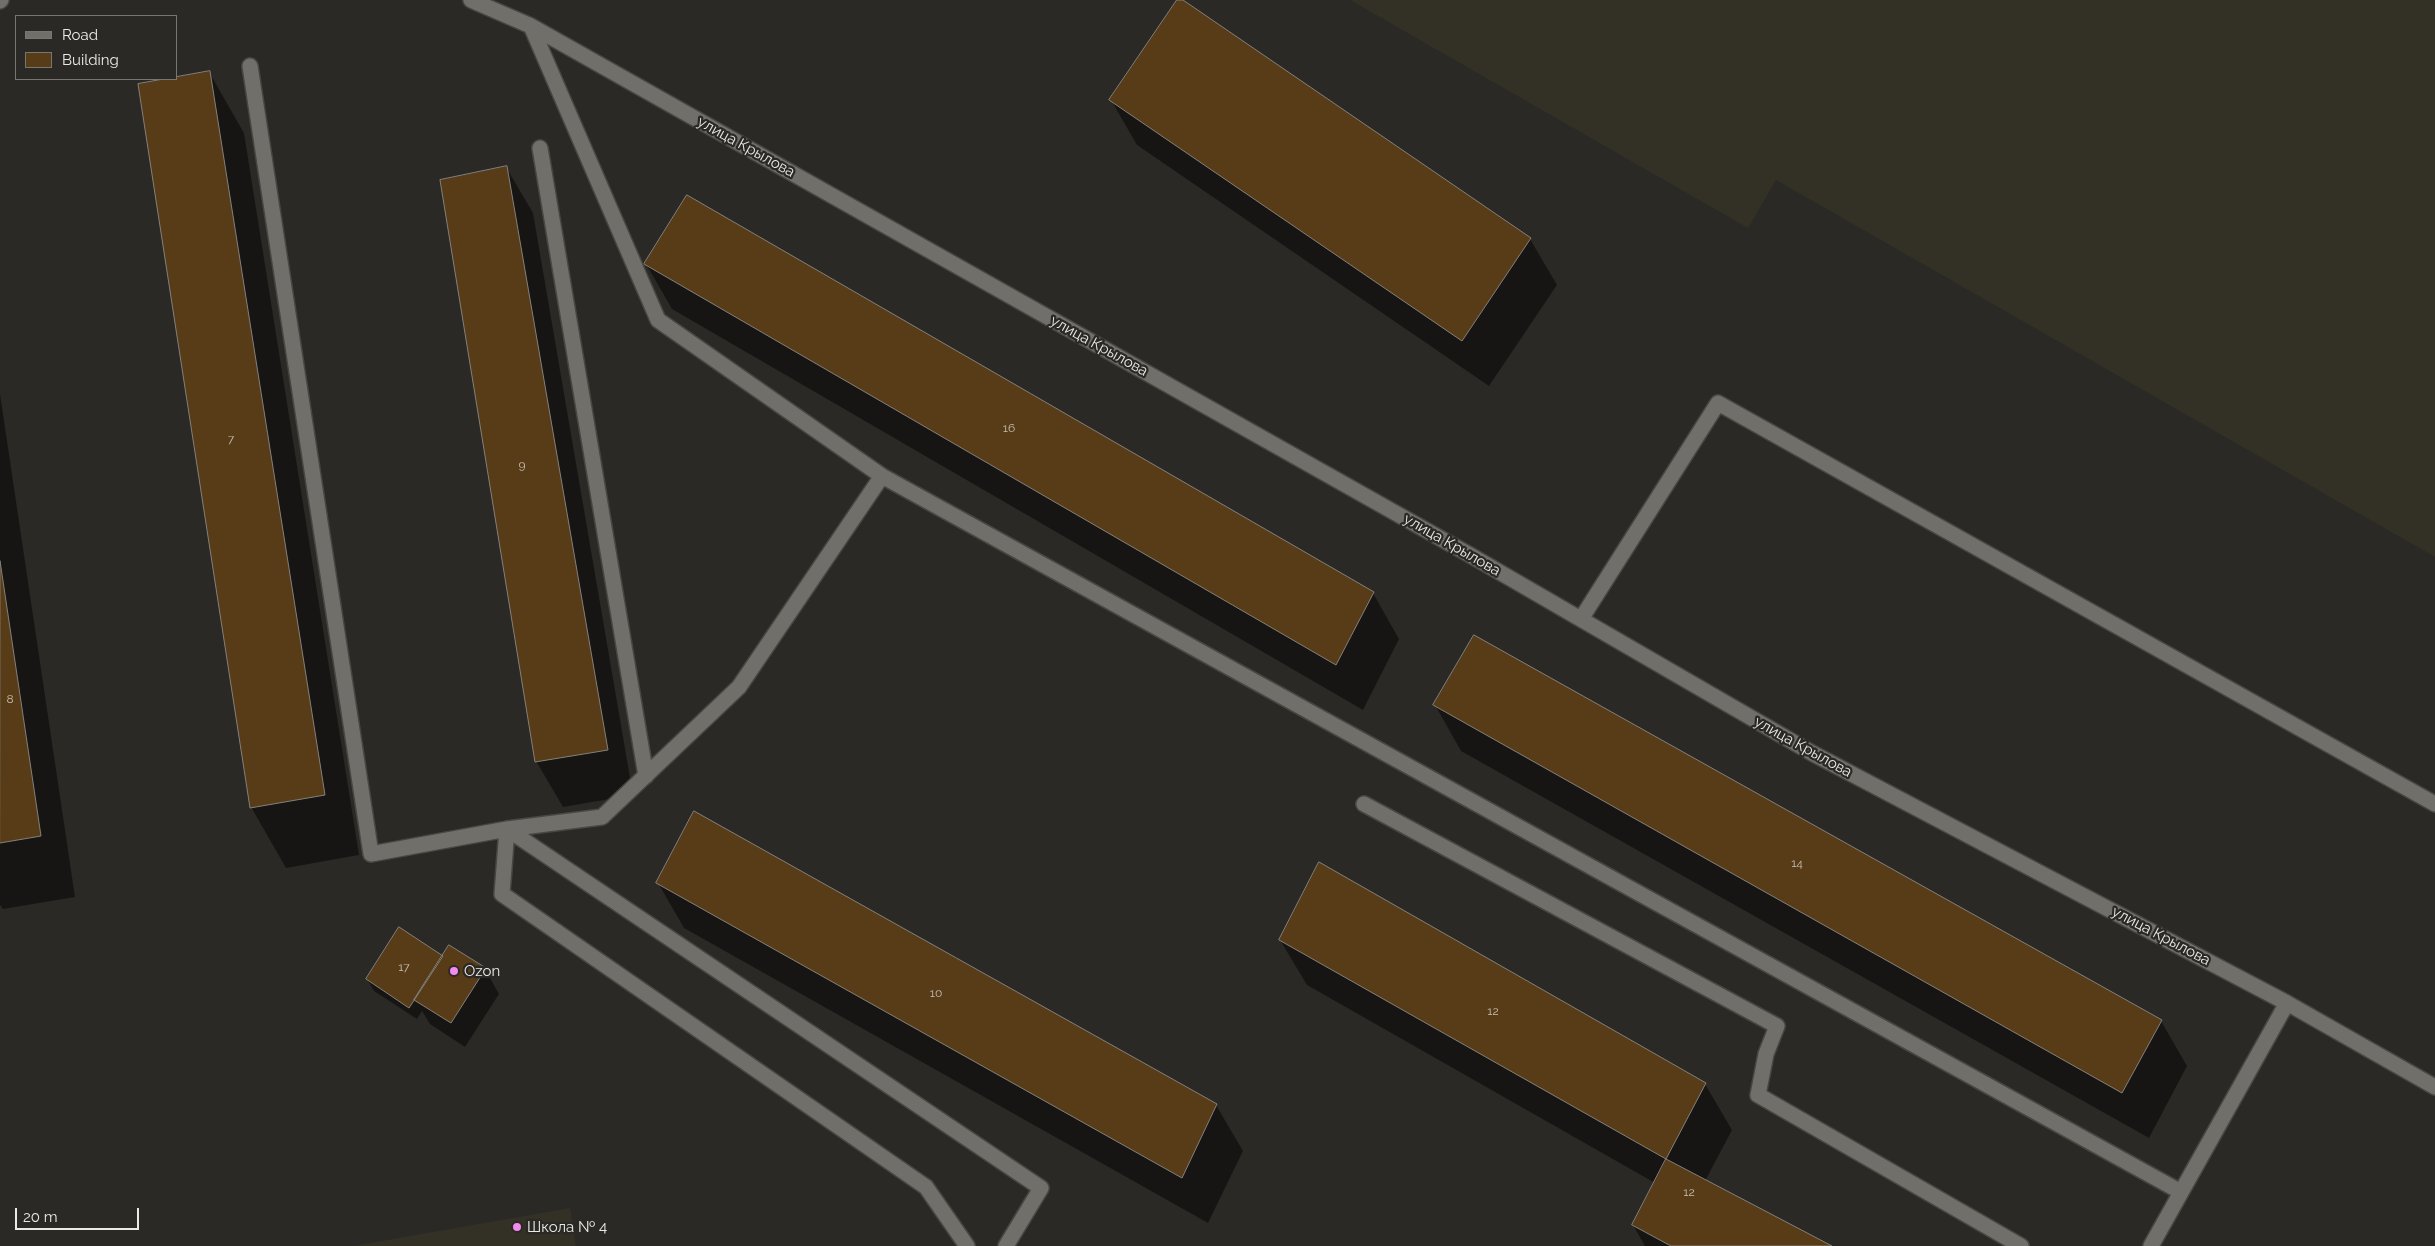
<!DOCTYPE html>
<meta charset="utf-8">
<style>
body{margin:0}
#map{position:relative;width:2435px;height:1246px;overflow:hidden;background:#2a2925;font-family:Raleway,sans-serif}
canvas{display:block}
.legend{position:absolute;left:15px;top:15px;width:162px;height:65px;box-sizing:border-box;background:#2a2925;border:1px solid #777672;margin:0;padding:6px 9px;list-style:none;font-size:15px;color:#eae9e6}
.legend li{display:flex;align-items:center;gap:10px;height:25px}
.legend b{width:25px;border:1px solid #777672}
.scale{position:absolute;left:15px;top:1208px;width:124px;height:22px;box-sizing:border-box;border:2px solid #eae9e6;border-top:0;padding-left:6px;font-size:15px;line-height:18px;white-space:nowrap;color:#eae9e6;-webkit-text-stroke:4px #2a2925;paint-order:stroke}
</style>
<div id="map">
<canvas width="2435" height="1246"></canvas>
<ul class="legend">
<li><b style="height:6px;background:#706f6a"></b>Road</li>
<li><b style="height:14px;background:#583c17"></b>Building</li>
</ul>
<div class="scale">20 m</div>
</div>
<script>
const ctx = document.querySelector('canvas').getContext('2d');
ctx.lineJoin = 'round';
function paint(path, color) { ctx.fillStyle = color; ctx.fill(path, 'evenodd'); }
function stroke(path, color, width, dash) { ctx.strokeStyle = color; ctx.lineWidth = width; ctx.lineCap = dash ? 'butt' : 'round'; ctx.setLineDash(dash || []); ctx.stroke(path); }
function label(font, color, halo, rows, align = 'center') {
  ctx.font = font + ' Raleway,sans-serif'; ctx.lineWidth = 4.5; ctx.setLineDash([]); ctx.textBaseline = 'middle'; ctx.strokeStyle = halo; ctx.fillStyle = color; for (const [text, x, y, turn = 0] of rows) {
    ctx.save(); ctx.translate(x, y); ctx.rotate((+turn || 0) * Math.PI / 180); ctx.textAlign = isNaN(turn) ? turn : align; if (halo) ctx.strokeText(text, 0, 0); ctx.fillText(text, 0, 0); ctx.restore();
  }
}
const built = new Path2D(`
 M1350,0h1085v557l-659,-377 -28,48z
 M570,1208l6,38h-223z`);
const shadow = new Path2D(`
 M1178,0l352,239 27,46 -68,101 -352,-241 -26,-45z
 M209,72l35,61 115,722 -73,13 -35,-61z
 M506,167l27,46 100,582 -70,12 -27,-46z
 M646,264l727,329 26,46 -36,71 -691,-401z
 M0,394l75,503 -72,12 -3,-4z
 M1435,705l726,316 26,45 -38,72 -688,-387z
 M1320,864l385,220 27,46 -27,51 124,65h-184l-12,-21 22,-42 -348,-198 -27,-45z
 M658,883l558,222 27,46 -35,72 -524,-295z
 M443,957l42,12 14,25 -34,53 -35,-23 -8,-13 -5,8 -43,-28 -7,-12z`);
const building = new Path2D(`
 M1177,0h6l348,238 -69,103 -353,-241z
 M210,71l115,724 -75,13 -112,-724z
 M507,166l101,584 -73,12 -95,-582z
 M687,195l687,397 -38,73 -692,-401z
 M0,561l41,275 -41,7z
 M1474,635l688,385 -40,73 -689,-388z
 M694,811l523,293 -35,74 -526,-295z
 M1319,862l387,221 -40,76 -387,-219z
 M399,927l44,29 -34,52 -43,-29z
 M449,945l37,23 -35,55 -37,-23z
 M1666,1159l166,87h-161l-39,-21z`);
const minor = new Path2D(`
 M471,0l60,26 939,529 342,198 475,250 148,84
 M0,1l1,-1
 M531,26l127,294 224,156 1299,716
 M250,66l121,788 136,-25 95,-12 137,-130 143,-211
 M540,148l106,628
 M1581,619l137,-216 717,401
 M1364,804l413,222 -11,28 -8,41 263,151
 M967,1246l-41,-59 -424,-293 5,-65 534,359 -35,58
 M2151,1246l136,-243`);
const markers = [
 [454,971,5,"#f489f0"],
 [517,1227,5,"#f489f0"]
];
const numberNames = [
 ["16",1009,428],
 ["7",231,439],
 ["9",522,465],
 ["8",10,699],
 ["14",1797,863],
 ["17",404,967],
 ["10",936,993],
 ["12",1493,1011],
 ["12",1689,1192]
];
const streetNames = [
 ["улица Крылова",746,147,29],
 ["улица Крылова",1099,346,29],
 ["улица Крылова",1452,545,30],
 ["улица Крылова",1803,747,29],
 ["улица Крылова",2161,936,28]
];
const poiNames = [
 ["Ozon",464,971],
 ["Школа № 4",527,1227]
];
paint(built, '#333026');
paint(shadow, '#0007');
paint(building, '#583c17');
stroke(building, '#84807c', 1);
stroke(minor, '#474642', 18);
stroke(minor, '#706f6a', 15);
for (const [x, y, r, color] of markers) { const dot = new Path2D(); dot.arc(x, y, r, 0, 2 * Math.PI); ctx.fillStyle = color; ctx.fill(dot); stroke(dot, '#2a2925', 2); }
label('12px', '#c6beb2', null, numberNames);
label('15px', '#eae9e6', '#2a2925', streetNames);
label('15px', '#eae9e6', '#2a2925', poiNames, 'left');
</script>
